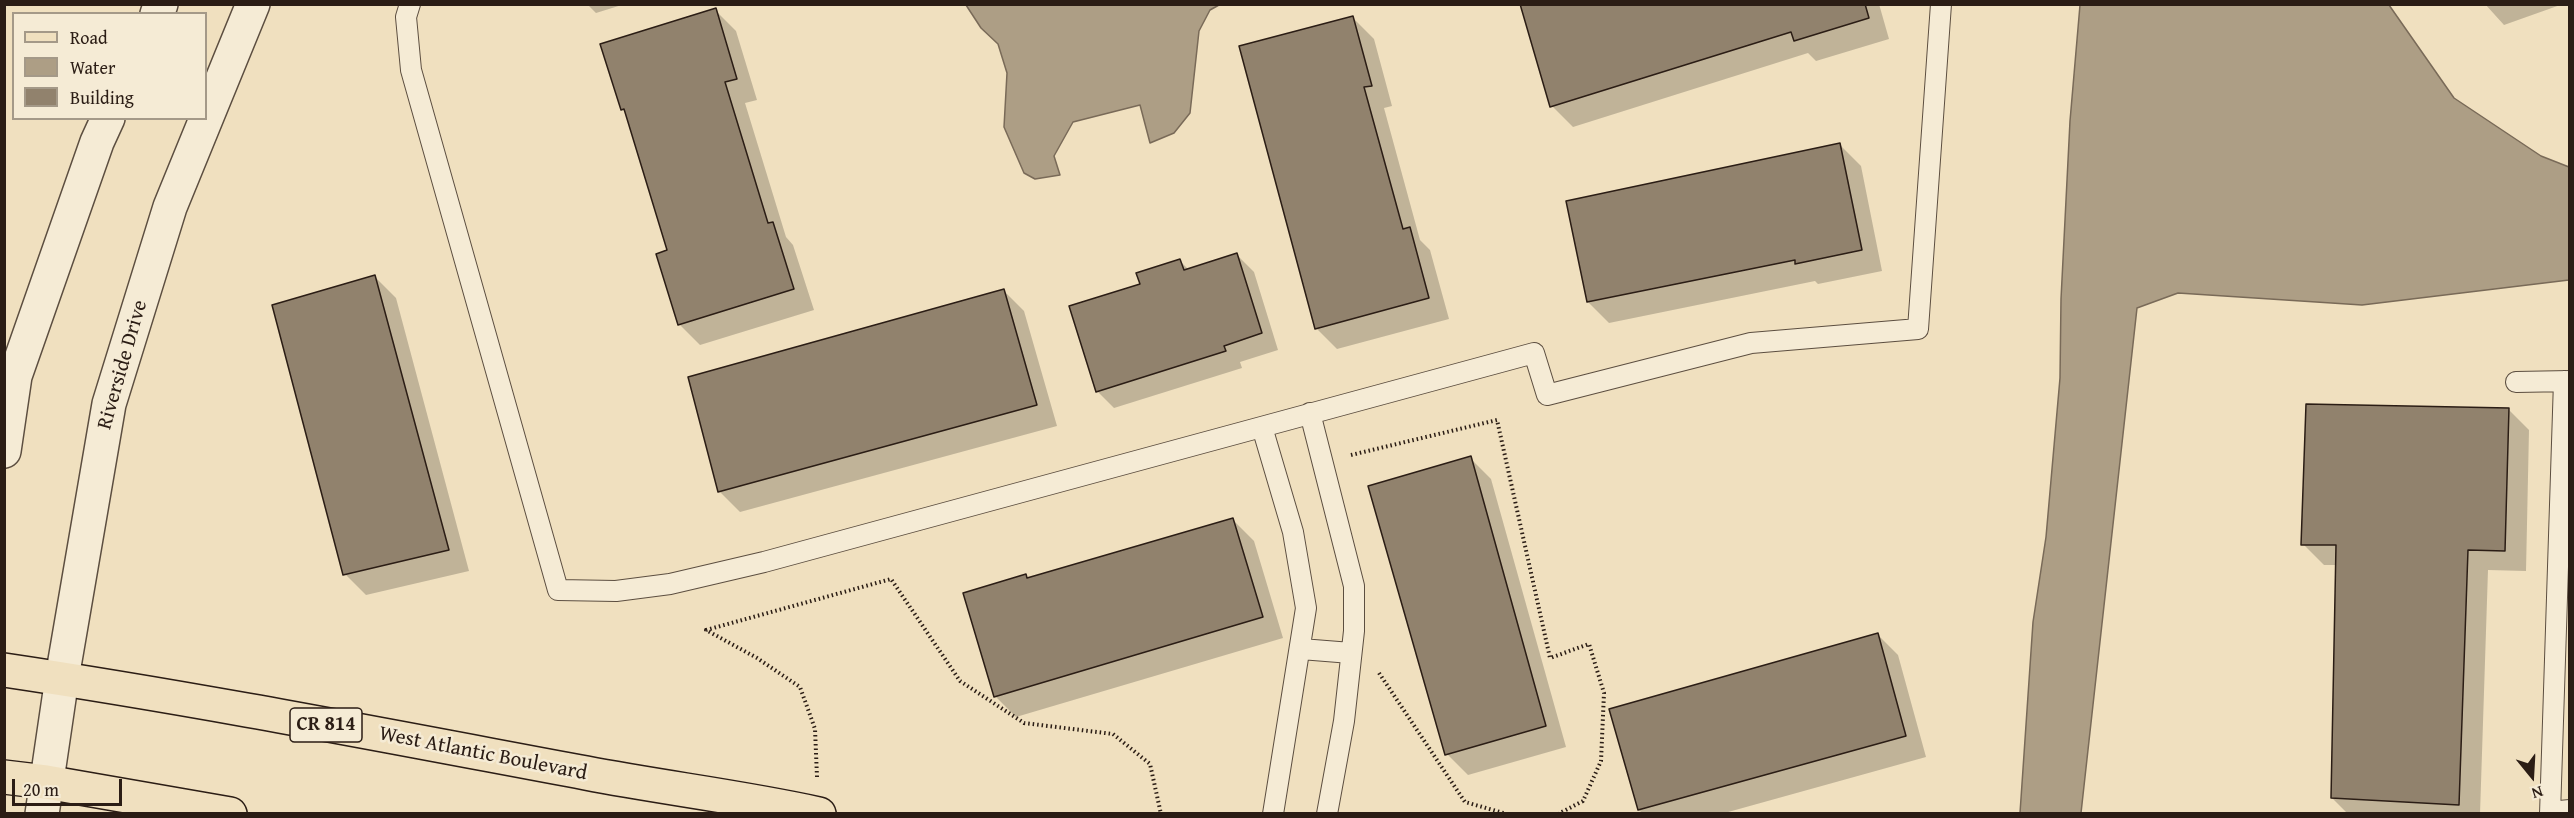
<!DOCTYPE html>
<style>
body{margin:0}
#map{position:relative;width:2574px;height:818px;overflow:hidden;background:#f0e0bf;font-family:"Gentium Book Plus",serif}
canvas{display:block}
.frame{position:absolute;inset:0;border:6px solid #2b1d15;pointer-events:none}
.legend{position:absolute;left:12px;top:12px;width:195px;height:108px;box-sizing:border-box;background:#f5ebd5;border:2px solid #a49988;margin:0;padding:8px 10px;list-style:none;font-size:18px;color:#2b1d15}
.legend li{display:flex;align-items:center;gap:12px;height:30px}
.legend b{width:30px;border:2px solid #a49988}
.north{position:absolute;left:2502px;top:746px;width:60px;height:60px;-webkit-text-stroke:4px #f5ebd5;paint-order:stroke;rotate:162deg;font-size:16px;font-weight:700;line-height:24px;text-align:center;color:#2b1d15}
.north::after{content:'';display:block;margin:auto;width:21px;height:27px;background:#2b1d15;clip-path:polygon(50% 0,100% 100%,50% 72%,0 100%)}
.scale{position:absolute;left:12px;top:779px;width:110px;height:27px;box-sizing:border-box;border:3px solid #2b1d15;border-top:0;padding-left:8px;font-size:18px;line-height:21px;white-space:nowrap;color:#2b1d15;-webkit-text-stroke:4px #f5ebd5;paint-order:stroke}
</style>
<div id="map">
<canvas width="2574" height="818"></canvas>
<div class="frame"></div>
<ul class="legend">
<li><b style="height:8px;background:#f0e0bf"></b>Road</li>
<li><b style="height:16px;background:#ad9e85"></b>Water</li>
<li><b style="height:16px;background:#91826d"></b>Building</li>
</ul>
<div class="north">N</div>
<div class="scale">20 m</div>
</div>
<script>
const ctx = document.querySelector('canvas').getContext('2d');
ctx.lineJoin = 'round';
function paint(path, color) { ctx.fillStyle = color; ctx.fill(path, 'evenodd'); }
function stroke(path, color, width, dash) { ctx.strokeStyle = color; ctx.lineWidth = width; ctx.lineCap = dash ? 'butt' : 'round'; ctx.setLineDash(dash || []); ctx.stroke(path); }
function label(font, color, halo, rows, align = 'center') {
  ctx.font = font + ' "Gentium Book Plus",serif'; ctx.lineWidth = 5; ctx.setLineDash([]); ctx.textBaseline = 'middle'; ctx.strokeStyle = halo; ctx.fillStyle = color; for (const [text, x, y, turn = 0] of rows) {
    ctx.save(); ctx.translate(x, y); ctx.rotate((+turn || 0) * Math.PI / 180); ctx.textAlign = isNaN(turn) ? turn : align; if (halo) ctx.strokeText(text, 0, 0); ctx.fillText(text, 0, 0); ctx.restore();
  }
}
const water = new Path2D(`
 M966,5h253l-9,5 -11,21 -9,82 -16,20 -24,10 -10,-38 -67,17 -19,34 6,19 -25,4 -11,-6 -20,-46 3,-54 -9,-29 -17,-16z
 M2080,5h309l65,93 87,58 28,11v113l-207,25 -184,-12 -41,15 -56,505h-61l13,-191 13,-85 14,-159 1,-79 9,-178z`);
const shadow = new Path2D(`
 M587,4h38l-29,9z
 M1521,4h358l10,35 -73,22 -8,-8 -235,74 -21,-21z
 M2485,4h78l-59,21z
 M715,10l21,21 21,69 -12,3 41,134 7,8 21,65 -114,35 -21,-21 -10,-73 -42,-137 -5,-5z
 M1353,18l21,21 18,67 -8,2 36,132 10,10 19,69 -112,30 -21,-21z
 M1840,145l21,21 21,105 -64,13 -3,-3 -206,42 -21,-21z
 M1237,255l17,17 24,78 -38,12 2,6 -128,40 -17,-17 45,-106 38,-24 9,9z
 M375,277l21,21 73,273 -103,24 -21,-21z
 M1003,290l21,21 33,115 -317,86 -21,-21z
 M2508,409l21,21 -3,141 -38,-1 -8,244h-132l-16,-16 5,-233h-13l-21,-21z
 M1470,458l21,21 75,268 -98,28 -21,-21z
 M1233,520l21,21 29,97 -267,79 -21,-21 31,-120 3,3z
 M1877,634l21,21 28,102 -205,57h-78l-4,-4z`);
const building = new Path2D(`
 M1520,4h345l4,14 -75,23 -3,-9 -241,75z
 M716,8l21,71 -12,3 43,141 5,-1 21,67 -116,36 -22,-71 11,-4 -43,-141 -3,1 -21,-66z
 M1353,16l19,70 -8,1 39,142 7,-2 19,71 -114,31 -76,-283z
 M1840,143l22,107 -67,14v-4l-208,42 -21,-101z
 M1237,253l25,80 -38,13 2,5 -130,41 -27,-86 71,-22 -4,-11 44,-14 4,11z
 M375,275l74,275 -106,25 -71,-270z
 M1004,289l33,116 -319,87 -30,-115z
 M2306,404l203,4 -4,143 -37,-1 -9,255 -128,-7 5,-253h-35z
 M1471,456l75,270 -101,29 -77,-269z
 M1233,518l30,99 -269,80 -31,-104 63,-19 1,4z
 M1878,633l28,103 -268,74 -29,-101z`);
const path = new Path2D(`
 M1351,455l146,-35 53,238 39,-14 15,49 -3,68 -18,40 -25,13
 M1379,673l86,129 42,12
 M817,777l-2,-48 -15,-42 -43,-29 -51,-28 185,-51 69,102 64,42 89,11 37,30 11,50`);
const service = new Path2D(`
 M410,4l-4,13 5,53 147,520 58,1 54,-7 94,-22 770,-209 13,42 204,-52 167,-14 23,-325
 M2516,382l54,-1
 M1310,413l44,173v45l-10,90 -17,93
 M1262,427l31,105 13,76 -33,206
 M1301,649l50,4
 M2550,812l20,-2
 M2550,814l14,-433`);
const tertiary = new Path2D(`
 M157,14l4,-10
 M4,451l11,-75 82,-234 11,-24
 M42,814l20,-136 47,-274 61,-197 83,-203`);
const primary = new Path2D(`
 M4,670c195,29 389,67 582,103 78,15 156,24 233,41
 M4,777l42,5 184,32`);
const shields = [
 [326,725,72]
];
const shieldNames = [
 ["CR 814",326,725]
];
const streetNames = [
 ["Riverside Drive",123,365,-74],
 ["West Atlantic Boulevard",483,754,11]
];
paint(water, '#ad9e85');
stroke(water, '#796a58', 1.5);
paint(shadow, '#0003');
paint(building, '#91826d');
stroke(building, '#2b1d15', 1.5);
stroke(service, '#5c4e40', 22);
stroke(tertiary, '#5c4e40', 36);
stroke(primary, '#2b1d15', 36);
stroke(path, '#2b1d15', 4, [1.5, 3]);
stroke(service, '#f5ebd5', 20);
stroke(tertiary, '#f5ebd5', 33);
stroke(primary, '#f0e0bf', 33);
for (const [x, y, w] of shields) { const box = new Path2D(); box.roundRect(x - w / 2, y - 17, w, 34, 4.5); ctx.fillStyle = '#f5ebd5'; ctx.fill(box); stroke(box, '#2b1d15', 1.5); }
label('bold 20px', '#2b1d15', null, shieldNames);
label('21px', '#2b1d15', '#f5ebd5', streetNames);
</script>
